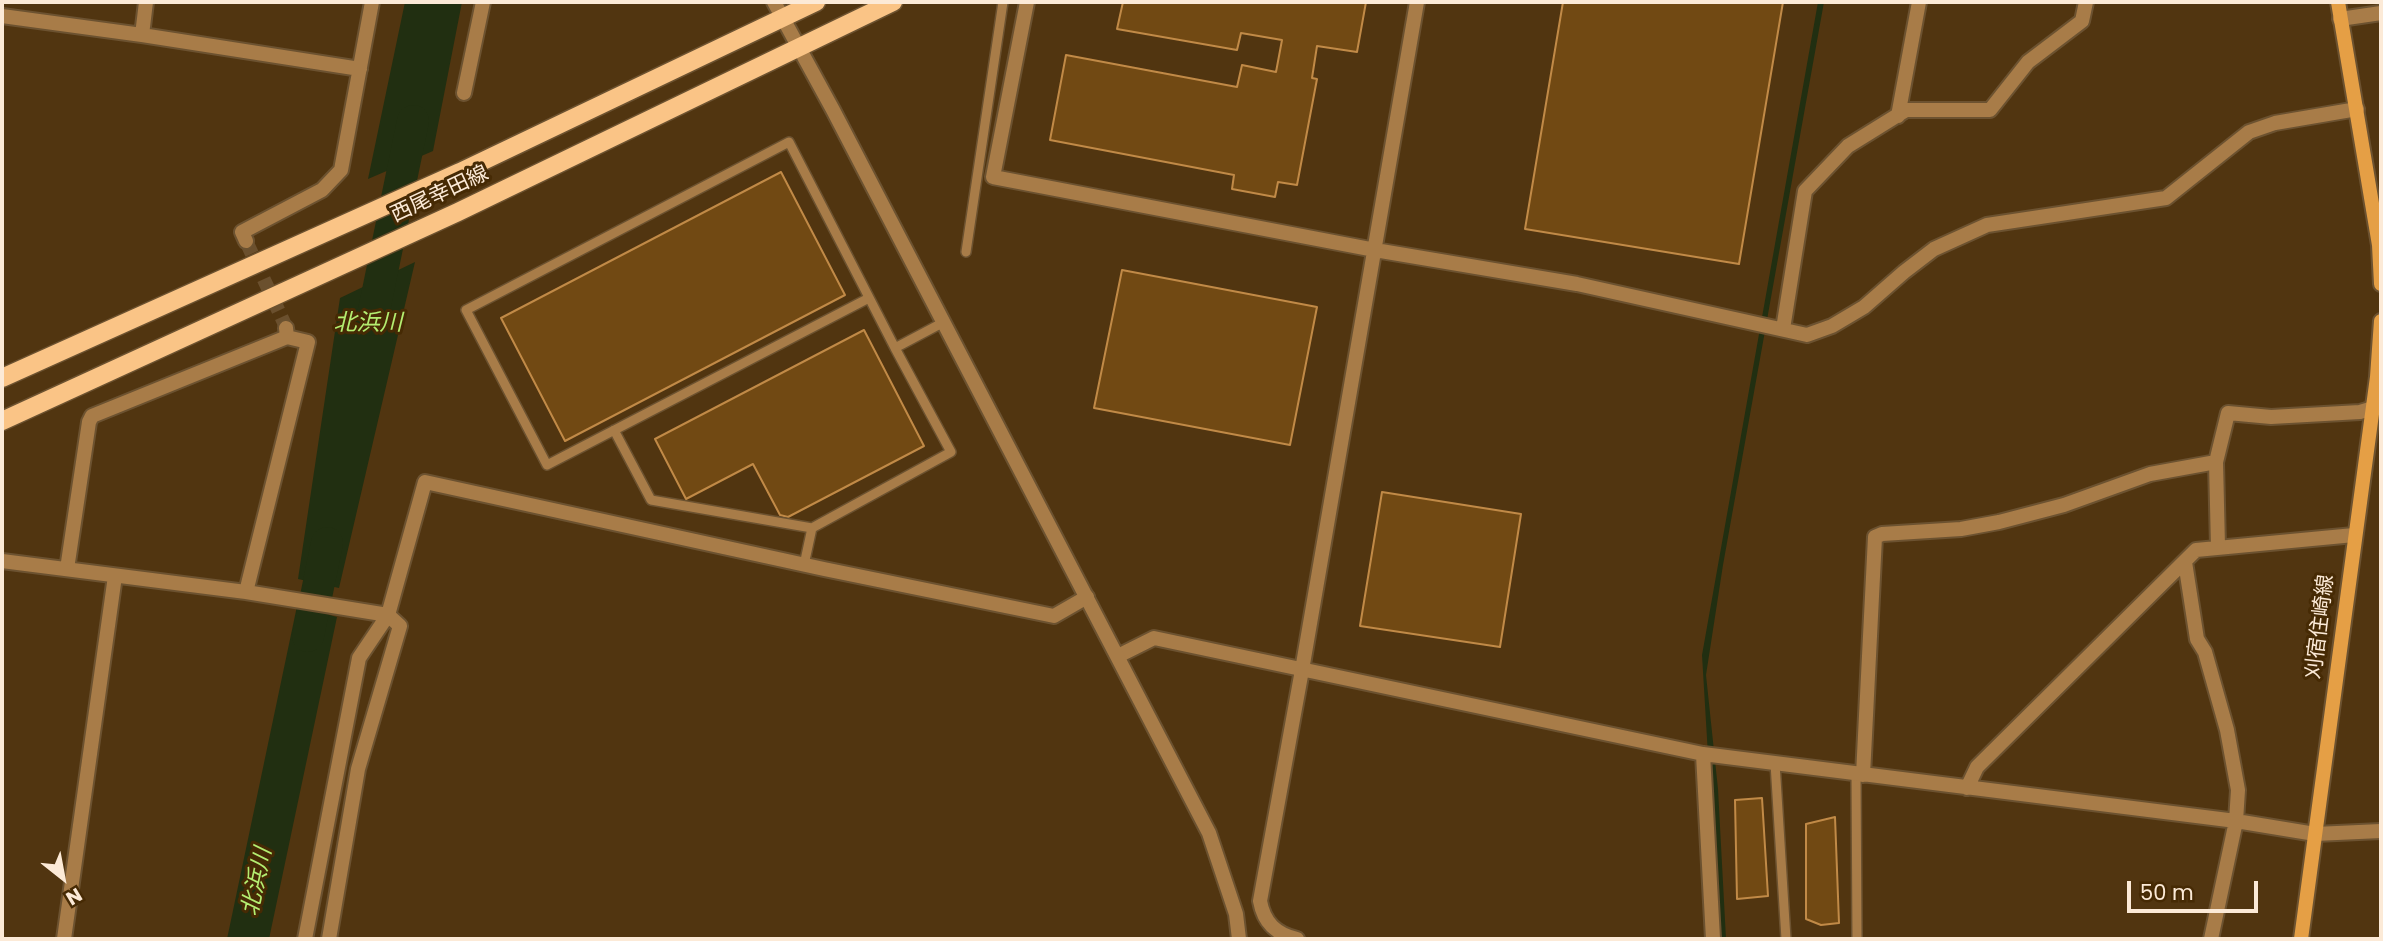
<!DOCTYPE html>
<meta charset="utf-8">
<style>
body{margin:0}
#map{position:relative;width:2383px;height:941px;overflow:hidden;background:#513510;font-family:Poppins,sans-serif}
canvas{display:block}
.frame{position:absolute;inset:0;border:4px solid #fcead7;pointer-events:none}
.north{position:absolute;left:28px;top:843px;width:70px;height:70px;-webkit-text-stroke:5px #462a04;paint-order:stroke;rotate:149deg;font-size:19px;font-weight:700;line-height:28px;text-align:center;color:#fcead7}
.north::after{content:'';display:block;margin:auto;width:24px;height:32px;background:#fcead7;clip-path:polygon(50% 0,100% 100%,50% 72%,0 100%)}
.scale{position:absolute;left:2127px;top:881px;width:131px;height:32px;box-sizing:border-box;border:4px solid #fcead7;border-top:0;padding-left:9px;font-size:21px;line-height:24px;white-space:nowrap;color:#fcead7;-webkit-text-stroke:5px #462a04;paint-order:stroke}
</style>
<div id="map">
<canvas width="2383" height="941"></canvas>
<div class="frame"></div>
<div class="north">N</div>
<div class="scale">50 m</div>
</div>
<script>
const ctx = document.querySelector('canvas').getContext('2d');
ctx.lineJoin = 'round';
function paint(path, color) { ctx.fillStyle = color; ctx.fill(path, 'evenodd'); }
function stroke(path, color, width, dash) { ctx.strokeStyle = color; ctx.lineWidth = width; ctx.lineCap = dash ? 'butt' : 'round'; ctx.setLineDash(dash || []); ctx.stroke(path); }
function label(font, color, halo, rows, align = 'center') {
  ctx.font = font + ' Poppins,"Noto Sans JP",sans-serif'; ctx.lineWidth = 6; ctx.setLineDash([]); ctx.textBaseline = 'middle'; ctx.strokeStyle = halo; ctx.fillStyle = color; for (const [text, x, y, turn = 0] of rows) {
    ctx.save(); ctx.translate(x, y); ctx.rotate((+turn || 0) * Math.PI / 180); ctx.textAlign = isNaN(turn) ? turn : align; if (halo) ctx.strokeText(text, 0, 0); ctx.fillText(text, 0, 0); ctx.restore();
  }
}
const water = new Path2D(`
 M405,2h57l-29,149 -65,28z
 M1818,2h6l-101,563 -17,110 12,114 8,150h-7l-17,-284z
 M415,262l-76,326 -41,-9 42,-281z
 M297,606l40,11 -68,322h-42z`);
const river = new Path2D(`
 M372,320l41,-199
 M308,636l19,-93`);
const building = new Path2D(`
 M1123,2h243l-9,50 -40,-6 -5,32 5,1 -20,106 -19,-3 -3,15 -43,-8 2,-14 -184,-35 16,-85 171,32 5,-22 34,7 6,-32 -41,-7 -4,17 -120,-21z
 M1563,2h220l-44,262 -214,-35z
 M781,172l64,123 -280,146 -64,-123z
 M1122,270l195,37 -27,138 -196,-37z
 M864,330l60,116 -136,71 -8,-2 -27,-51 -67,35 -31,-60z
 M1382,492l139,22 -21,133 -140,-21z
 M1762,798l6,98 -31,3 -2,-99z
 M1835,817l4,106 -18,2 -15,-6v-95z`);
const minorTunnel = new Path2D(`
 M246,241l40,86`);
const service = new Path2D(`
 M966,252l37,-250
 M869,298l-322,167 -81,-155 323,-168 106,206 49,-26
 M614,430l37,70 161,28 139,-76 -56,-104
 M804,565l8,-37
 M1775,763l11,176
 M1856,774l1,165`);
const minor = new Path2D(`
 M1027,2l-34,175 382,73 202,34 230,51 25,-9 32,-19 40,-35 30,-23 53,-24 179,-27 83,-66 26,-9 82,-14
 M2,16l140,19 218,34
 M2340,19l41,-6
 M142,35l4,-33
 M464,93l19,-91
 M1898,116l21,-114
 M246,241l-4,-9 80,-42 19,-20 31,-168
 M1783,329l22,-138 43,-45 58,-36h84l38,-48 54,-41 4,-19
 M2216,462l12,-49 43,4 89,-5 13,-4
 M2,561l244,31 142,23 12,11 -42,143 -29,170
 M2185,562l12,77 8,13 22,78 11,60 -2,31 -25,118
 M67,569l22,-147 3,-6 195,-79
 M246,592l62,-250 -21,-5 -1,-9
 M1118,656l36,-18 549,116 533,67 79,13 66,-3
 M1703,754l10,185
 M1863,775l12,-238 7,-3 79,-5 38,-7 65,-17 86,-31 66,-12 2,85
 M1967,788l10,-21 219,-217 158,-15
 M64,939l51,-363
 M305,939l54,-281 29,-43 37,-133 399,87 230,47 33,-19
 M1297,939c-21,-5 -33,-16 -37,-38l42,-231 115,-668`);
const tertiary = new Path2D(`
 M774,2l59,108 376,723 27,81 3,25`);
const secondary = new Path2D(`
 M2338,2l41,243 2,39
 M2301,939l76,-562 4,-56`);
const primary = new Path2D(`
 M2,378l458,-206 356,-170
 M2,421l456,-209 435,-210`);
const streetNames = [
 ["西尾幸田線",440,195,-25],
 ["刈宿住崎線",2321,627,-83]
];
const waterNames = [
 ["北浜川",368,324],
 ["北浜川",258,882,-78]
];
paint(water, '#212f11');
stroke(river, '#212f11', 32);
paint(building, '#714913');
stroke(building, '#c18a47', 2);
stroke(minorTunnel, '#6b502e', 14, [14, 7]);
stroke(service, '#6c5230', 12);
stroke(minor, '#6c5230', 18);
stroke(tertiary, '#6c5230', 18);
stroke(secondary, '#6c5230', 18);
stroke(primary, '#6c5230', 21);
stroke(service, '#a87c48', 9);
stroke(minor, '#a87c48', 14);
stroke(tertiary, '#a87c48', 14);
stroke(secondary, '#e59f45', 14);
stroke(primary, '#fac486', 18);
label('21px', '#fcead7', '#462a04', streetNames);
label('italic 23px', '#b4ee71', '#462a04', waterNames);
</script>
